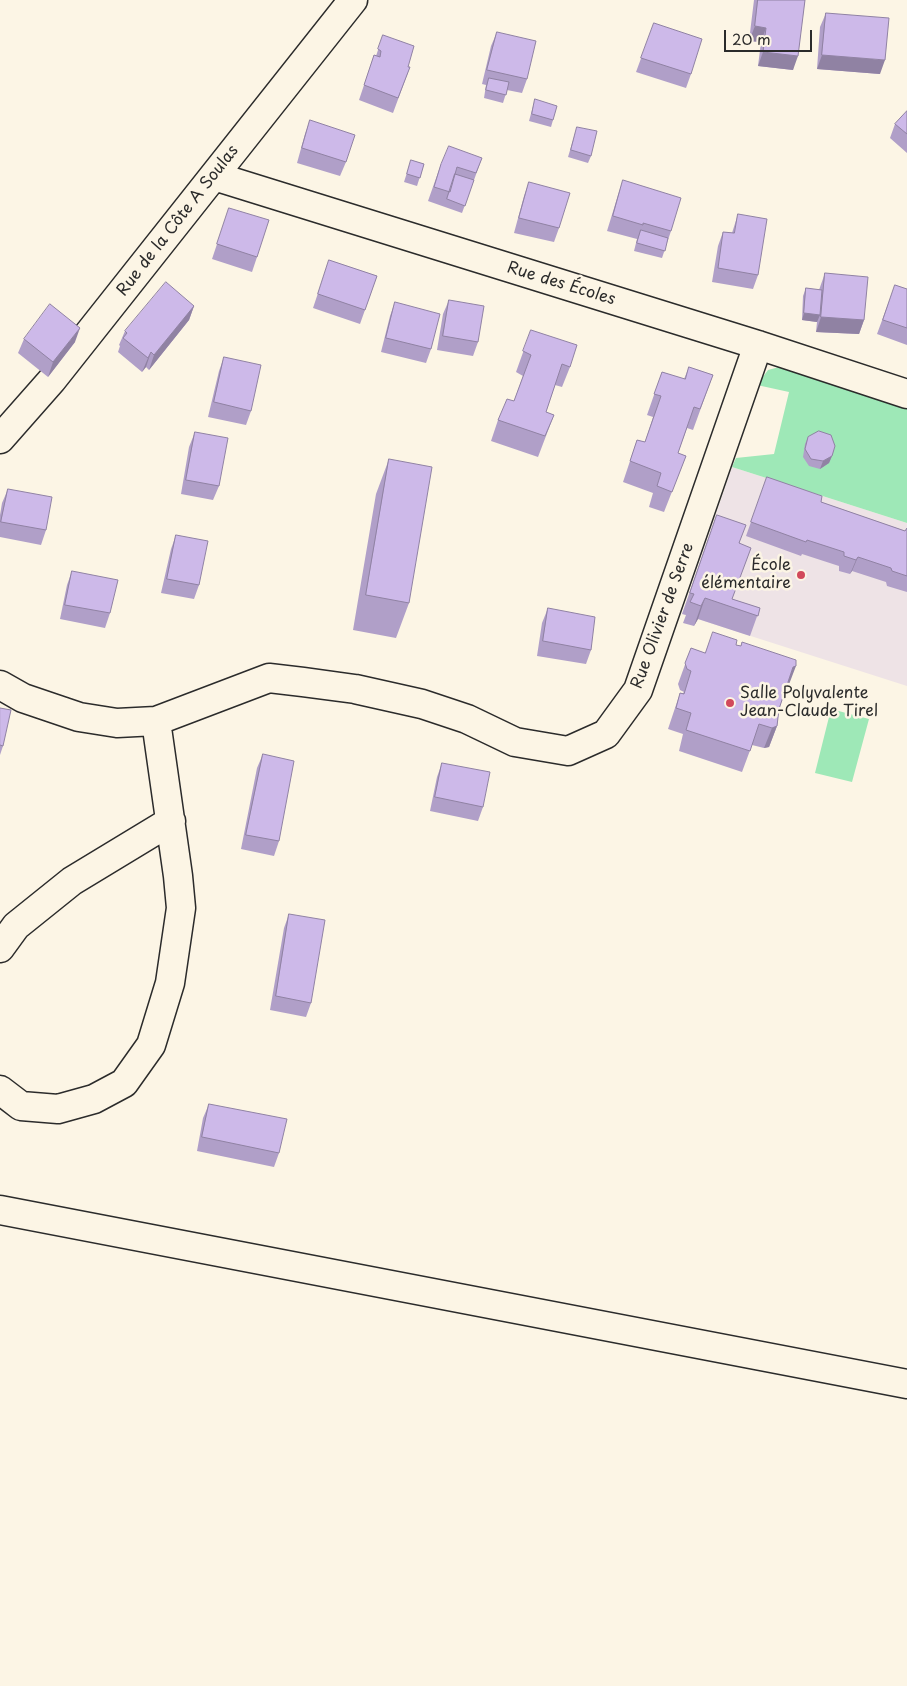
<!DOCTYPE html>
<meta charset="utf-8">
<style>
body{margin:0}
#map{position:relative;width:907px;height:1686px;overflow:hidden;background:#fcf5e5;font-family:"Playpen Sans",sans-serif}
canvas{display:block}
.scale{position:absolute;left:724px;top:30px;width:88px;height:22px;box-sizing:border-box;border:2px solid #2b2b2b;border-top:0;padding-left:6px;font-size:15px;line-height:18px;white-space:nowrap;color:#2b2b2b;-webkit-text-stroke:4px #fcf5e5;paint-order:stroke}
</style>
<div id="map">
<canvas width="907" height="1686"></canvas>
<div class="scale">20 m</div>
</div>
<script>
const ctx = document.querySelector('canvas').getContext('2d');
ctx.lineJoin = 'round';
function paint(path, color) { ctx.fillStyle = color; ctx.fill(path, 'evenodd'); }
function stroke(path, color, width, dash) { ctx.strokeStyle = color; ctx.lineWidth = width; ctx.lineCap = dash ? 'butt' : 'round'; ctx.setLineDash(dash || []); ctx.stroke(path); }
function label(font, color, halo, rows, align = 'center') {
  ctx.font = font + ' "Playpen Sans",sans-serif'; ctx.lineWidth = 5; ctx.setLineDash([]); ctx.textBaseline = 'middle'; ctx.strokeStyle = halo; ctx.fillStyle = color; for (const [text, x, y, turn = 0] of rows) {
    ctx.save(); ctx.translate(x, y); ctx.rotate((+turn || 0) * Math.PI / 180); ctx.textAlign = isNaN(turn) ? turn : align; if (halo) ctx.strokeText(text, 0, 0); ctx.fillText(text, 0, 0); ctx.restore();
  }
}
const built = new Path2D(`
 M732,467l175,56v163l-225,-72z`);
const green = new Path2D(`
 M787,365l120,43v115l-175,-56 4,-9 38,-4 15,-62 -32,-7 11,-15z
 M831,709l38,10 -17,63 -37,-9z`);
const minor = new Path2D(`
 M214,176l544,169 149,49
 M0,439l52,-59 301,-380
 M0,685l23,13 56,19 38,6 39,-2 113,-43 34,4 52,7 67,15 45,15 48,23 53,9 38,-17 32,-44 120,-345
 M0,948l16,-22 56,-45 99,-60
 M0,1090l21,16 37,3 36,-10 30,-16 27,-38 19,-62 11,-75 -3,-32 -22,-155`);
const secondary = new Path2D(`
 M0,1210l907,174`);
const wall = new Path2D(`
 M754,0h51l-12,70 -35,-4 3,-24 -12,-1z
 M826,13l54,61 -63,-5 3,-42z
 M654,23l37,51 -5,14 -50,-16z
 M497,32l30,47 -5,14 -15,-3 -4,13 -19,-5 2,-13 -4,-1 9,-38z
 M383,35l25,32h2l-17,46 -34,-13 15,-45 2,1z
 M535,99l18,21 -2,7 -22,-6z
 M907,111v42l-17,-15 5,-14z
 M310,120l36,42 -6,14 -43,-13 8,-29z
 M577,127l14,29 -3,7 -20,-6z
 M482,158l-20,55 -34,-12 13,-37z
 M411,160l13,4 -7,22 -13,-4z
 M623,180l48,51 -9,27 -28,-7 3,-12 -30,-8 11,-36z
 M529,182l30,46 -5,14 -40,-9 10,-37z
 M229,208l28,49 -5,15 -40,-13z
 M738,214l20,61 -5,14 -41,-7 6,-36 5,-14 9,1z
 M329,260l48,16 -17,48 -47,-16z
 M825,273l39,47 -5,14 -43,-2 1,-10 -15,-2 1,-24 3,-8 13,2z
 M895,285l12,4v56l-30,-11z
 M449,300l29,42 -5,14 -36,-6 6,-36z
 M395,302l36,47 -5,14 -45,-11 9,-36z
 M194,306l-5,14 -40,50 -3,-3 -4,5 -24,-20 2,-6 -1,-1 6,-14z
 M531,330l39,37 -8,20 -7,-2 -9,27 8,3 -16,42 -47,-16 7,-21 16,-19 9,-25 -7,-4z
 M24,339l51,3 -27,35 -30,-24z
 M224,357l27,54 -5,14 -38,-8 11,-46z
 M689,367l24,8 -20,55 -6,-2 -9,25 8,3 -22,56 -15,-5 4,-14 -30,-11 14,-42 8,2 8,-25 -6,-2 15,-43 22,7z
 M195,432l24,54 -6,14 -32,-6 8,-47z
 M808,437l24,19 -3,7 -9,6 -11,-3 -6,-9 2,-13z
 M389,459l20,144 -13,35 -43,-8 23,-136z
 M767,477l54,25 84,29 2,-3v64l-20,-6 -1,-4 -34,-11 -2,3 -11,-3v-5l-37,-12 -1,2 -55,-20z
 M8,489l38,41 -5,15 -41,-8v-22l2,-12z
 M717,515l23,28 -8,56 28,9 -10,28 -52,-17 -4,7 -11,-3 3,-8 -4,-1z
 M176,535l23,50 -5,14 -33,-6 10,-44z
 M72,571l38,42 -5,15 -45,-9 7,-34z
 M548,608l43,42 -5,14 -49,-8 5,-33z
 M742,642l46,45 -2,1 -7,21 -2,17 -8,21 -5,1 -12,-3 -10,27 -63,-21 4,-17 -15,-5 12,-36h3l1,-1 -4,-2 -2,-6 13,-36 14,5 31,-8 5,1z
 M0,708l3,38 -3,9z
 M263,754l16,87 -5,15 -33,-7 16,-81z
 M442,763l41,44 -5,14 -48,-10 7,-34z
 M289,914l22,89 -5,14 -36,-7 14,-82z
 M209,1104l70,49 -5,14 -77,-16 6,-33z`);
const shadedWall = new Path2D(`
 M755,26l11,2 -5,14 -12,-1z
 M763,52l35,4 -5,14 -35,-4z
 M822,55l63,5 -5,14 -63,-5z
 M194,306l-5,14 -40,50 5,-15z
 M804,313l16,2 -3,7 -15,-2z
 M821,317l43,3 -5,14 -43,-2z
 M80,328l-5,14 -27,35 5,-15z
 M151,352l-5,15 -4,5 6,-14z
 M832,456l-3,7 -9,6 3,-8z
 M858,557l-6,14 -2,3 6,-14z
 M705,598l-7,21 -4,7 7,-20z
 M796,666l-8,21 -3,1 8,-21z
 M777,726l-8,21 -5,1 8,-20z`);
const building = new Path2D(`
 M758,0h47l-7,56 -35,-4 3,-24 -11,-2z
 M826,13l63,5 -4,42 -63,-5z
 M654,23l48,16 -11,35 -50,-16z
 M497,32l39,9 -9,38 -40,-9z
 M383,35l31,11 -6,21h2l-12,31 -34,-13 10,-30 6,2 1,-6 -3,-2z
 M489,78l20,4 -3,13 -20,-5z
 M535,99l22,7 -4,14 -21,-6z
 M907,111v23l-12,-10z
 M310,120l45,15 -9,27 -44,-14z
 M577,127l20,4 -6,25 -20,-6z
 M449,146l33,12 -6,15 -19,-6 -7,25 -16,-5 7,-23z
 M411,160l13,4 -4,14 -13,-4z
 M455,174l19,6 -9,26 -18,-7z
 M623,180l58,18 -10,33 -28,-8v2l-30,-9z
 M529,182l41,11 -11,35 -40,-10z
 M229,208l40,12 -12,37 -40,-13z
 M738,214l29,5 -9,56 -40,-7 5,-36 11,1z
 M641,230l27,8 -3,13 -28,-8z
 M329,260l48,16 -12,34 -47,-16z
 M825,273l43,4 -4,43 -43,-3z
 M166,282l28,24 -40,49 -3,-3 -3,6 -25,-20 4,-5 -2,-2z
 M895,285l12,4v39l-24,-8z
 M806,288l16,2 -2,25 -16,-2z
 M449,300l35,6 -6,36 -35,-6z
 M395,302l45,12 -9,35 -45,-11z
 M50,304l30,24 -27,34 -29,-23z
 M531,330l46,15 -7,22 -8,-3 -16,48 8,3 -9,21 -47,-16 9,-21 7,2 17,-46 -8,-4z
 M224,357l37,8 -10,46 -37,-9z
 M689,367l24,8 -13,34 -6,-2 -16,46 8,3 -14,36 -15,-6 4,-13 -31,-12 7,-21 8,2 16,-46 -7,-2 8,-22 23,7z
 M819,431l12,4 4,11 -3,10 -9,5 -12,-2 -6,-10 3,-12z
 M195,432l33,6 -9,48 -33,-6z
 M389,459l43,8 -23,136 -43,-8z
 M767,477l55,19 -1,6 84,29 2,-3v48l-15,-5 -1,-3 -33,-11 -2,3 -12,-4v-4l-37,-12 -1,2 -55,-20z
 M8,489l44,8 -6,33 -45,-8z
 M717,515l29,10 -7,18 12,5 -19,51 28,9 -2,8 -53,-18 -4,8 -11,-4 4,-8 -4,-1z
 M176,535l32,6 -9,44 -32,-6z
 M72,571l46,9 -8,33 -45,-8z
 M548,608l47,9 -4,33 -48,-9z
 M713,632l24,8 -1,5 5,1 1,-4 54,18v6l-3,1 -14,42 -2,17 -5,2 -13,-4 -9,27 -64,-21 5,-17 -15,-5 4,-15 4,1 7,-23 -4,-2 -2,-6 6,-15 14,5z
 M0,708l11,2 -8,36 -3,-1z
 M263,754l31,7 -15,80 -33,-6z
 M442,763l48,9 -7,35 -48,-10z
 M289,914l36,6 -14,83 -35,-7z
 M209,1104l78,15 -8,34 -77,-16z`);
const markers = [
 [801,575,5,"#d1495b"],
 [730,703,5,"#d1495b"]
];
const streetNames = [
 ["Rue de la Côte A Soulas",178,221,-52],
 ["Rue des Écoles",561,284,17],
 ["Rue Olivier de Serre",663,616,-70]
];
const poiNames = [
 ["École",791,566],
 ["élémentaire",791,584],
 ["Salle Polyvalente",740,694,"left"],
 ["Jean-Claude Tirel",740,712,"left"]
];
paint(built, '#eee3e6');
paint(green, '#9ee8b7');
stroke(minor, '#2b2b2b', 31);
stroke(secondary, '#2b2b2b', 31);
stroke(minor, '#fcf5e5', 28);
stroke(secondary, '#fcf5e5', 28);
paint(wall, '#b09fc8');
paint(shadedWall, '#9082a3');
paint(building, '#cdb9e9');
stroke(building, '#9082a3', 1);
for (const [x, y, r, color] of markers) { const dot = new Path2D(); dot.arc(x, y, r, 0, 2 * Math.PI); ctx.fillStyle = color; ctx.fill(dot); stroke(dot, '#fcf5e5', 2); }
label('16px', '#2b2b2b', '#fcf5e5', streetNames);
label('16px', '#2b2b2b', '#fcf5e5', poiNames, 'right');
</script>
